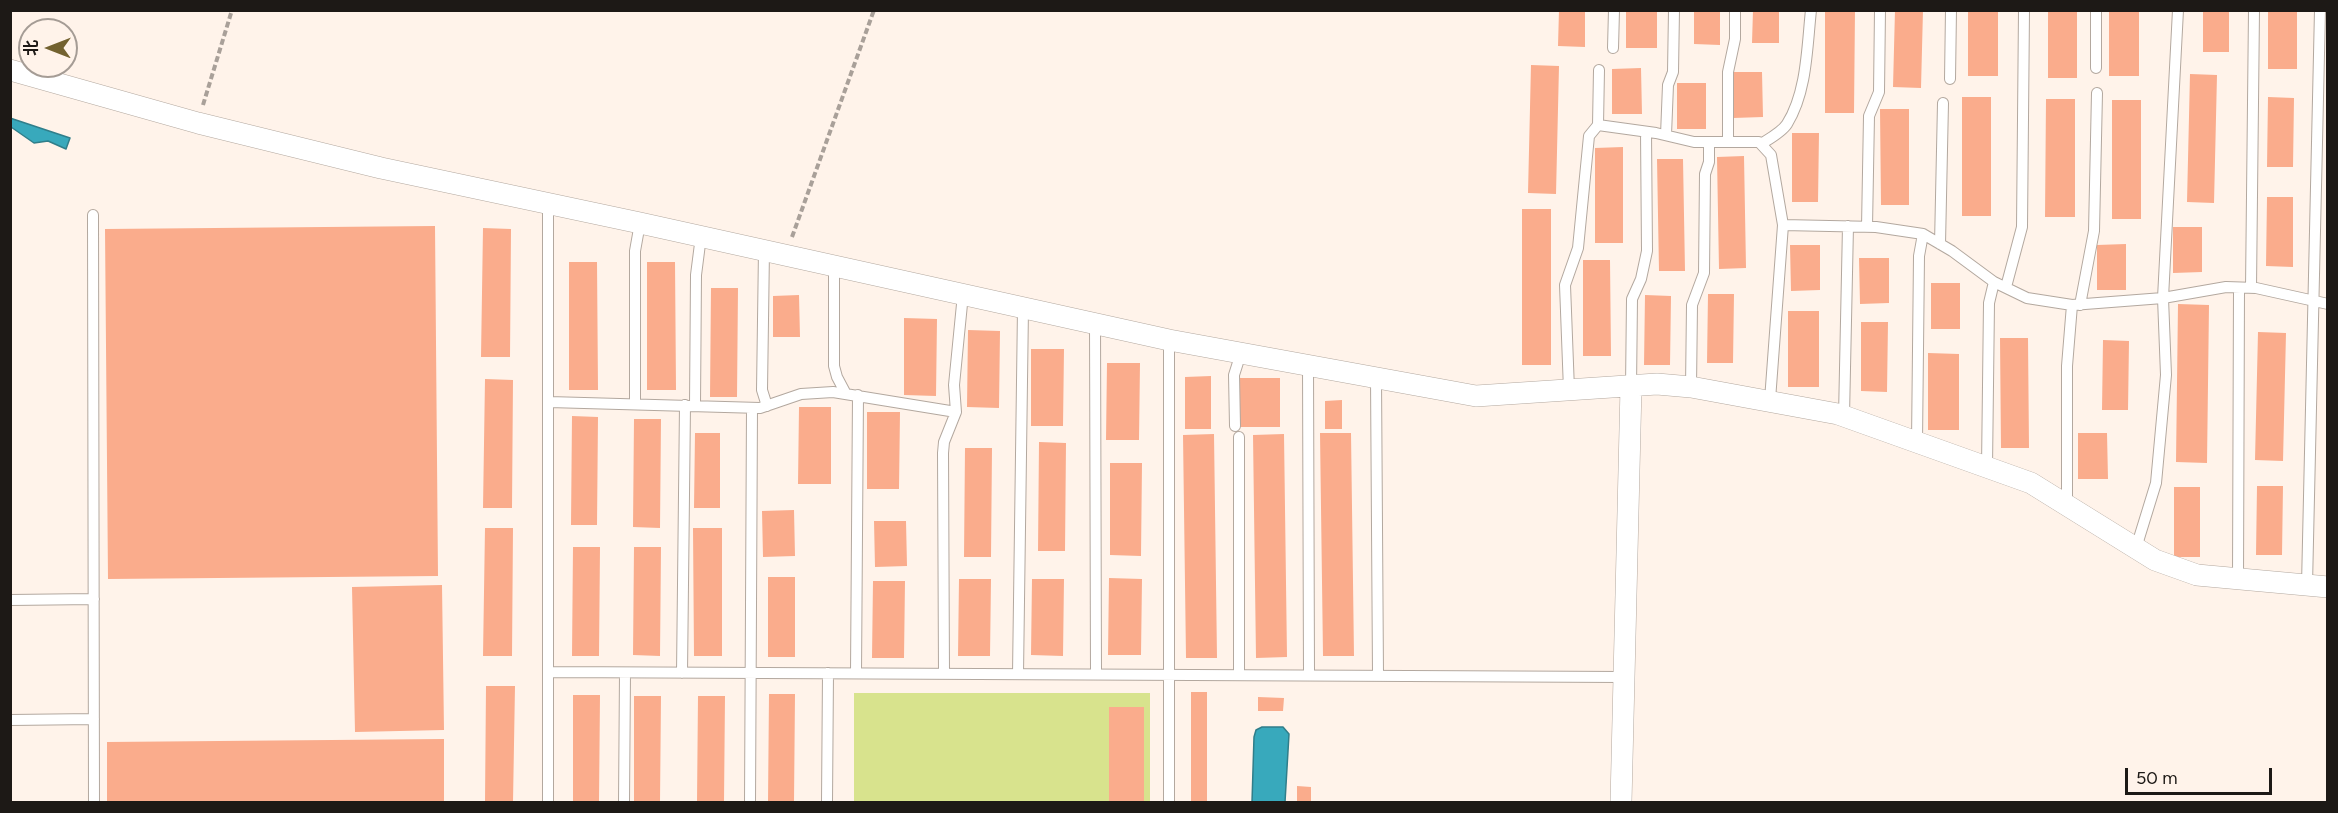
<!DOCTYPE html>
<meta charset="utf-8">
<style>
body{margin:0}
#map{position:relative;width:2338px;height:813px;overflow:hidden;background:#fff3ea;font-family:Figtree,"Noto Sans SC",sans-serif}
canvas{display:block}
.frame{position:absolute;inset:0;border:12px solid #1d1916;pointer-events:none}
.north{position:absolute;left:18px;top:18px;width:60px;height:60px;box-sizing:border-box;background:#fff3ea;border:2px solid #a59c95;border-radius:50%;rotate:270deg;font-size:16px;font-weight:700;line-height:24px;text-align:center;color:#1d1916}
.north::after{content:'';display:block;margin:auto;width:21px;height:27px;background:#736230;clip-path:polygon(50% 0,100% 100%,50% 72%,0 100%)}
.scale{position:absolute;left:2125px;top:768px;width:147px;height:27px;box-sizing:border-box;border:3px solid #1d1916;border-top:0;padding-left:8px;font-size:18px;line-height:21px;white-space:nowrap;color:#1d1916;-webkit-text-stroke:4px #fff3ea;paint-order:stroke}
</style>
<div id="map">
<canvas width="2338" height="813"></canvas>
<div class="frame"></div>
<div class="north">北</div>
<div class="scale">50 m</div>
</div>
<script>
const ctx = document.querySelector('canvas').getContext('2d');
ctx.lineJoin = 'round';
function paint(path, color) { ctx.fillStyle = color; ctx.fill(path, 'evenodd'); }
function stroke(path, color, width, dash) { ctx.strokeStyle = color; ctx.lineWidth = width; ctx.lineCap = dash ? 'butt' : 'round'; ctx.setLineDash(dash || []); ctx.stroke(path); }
const green = new Path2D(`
 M854,693h296v109h-296z`);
const water = new Path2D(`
 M10,118l60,20 -4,11 -18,-8 -14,2 -23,-16z
 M1262,727h21l6,7 -4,68h-33l2,-65 2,-7z`);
const building = new Path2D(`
 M1559,10h26v37l-27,-1z
 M1626,10h31v38h-31z
 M1694,10h26v35l-26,-1z
 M1753,10h26v33h-27z
 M1825,10h30l-1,103h-29z
 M1895,10h28l-2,78 -28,-1z
 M1968,10h30v66h-30z
 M2048,10h29v68h-29z
 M2109,10h30v66h-30z
 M2203,10h26v42h-26z
 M2268,10h29v59h-29z
 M1531,65l28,1 -3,128 -28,-1z
 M1641,68l1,46h-30v-45z
 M1733,72h29l1,45 -30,1z
 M2190,74l27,1 -3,128 -27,-1z
 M1677,83h29v46h-29z
 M1962,97h29v119h-29z
 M2268,97l26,1 -1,69h-26z
 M2046,99h29v118h-30z
 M2112,100h29v119h-29z
 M1880,109h29v96h-28z
 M1792,133h27l-1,69h-26z
 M1623,147v96h-28v-95z
 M1744,156l2,112 -27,1 -2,-112z
 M1657,159h26l2,112h-26z
 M2267,197h26v70l-27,-1z
 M1522,209h29v156h-29z
 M435,226l3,350 -330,3 -3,-350z
 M2173,227h29v45l-29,1z
 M483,228l28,1 -1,128h-29z
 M2126,244v46h-29v-45z
 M1790,245h30v45l-29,1z
 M1859,258h30v45l-29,1z
 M1583,260h27l1,96h-28z
 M569,262h28l1,128h-29z
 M647,262h28l1,128h-29z
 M1931,283h29v46h-29z
 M711,288h27l-1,109h-27z
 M1708,294h26l-1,69h-26z
 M799,295l1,42h-27v-41z
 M1645,295l26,1 -1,69h-26z
 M2178,304l31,1 -2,158 -31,-1z
 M1788,311h31v76h-31z
 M904,318l33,1 -1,77 -32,-1z
 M1861,322h27l-1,70 -26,-1z
 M968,330l32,1 -1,77 -32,-1z
 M2258,332l28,1 -3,128 -28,-1z
 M2000,338h28l1,110h-28z
 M2103,340l26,1 -1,69h-26z
 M1031,349h33l-1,77h-32z
 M1928,353l31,1v76h-31z
 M1107,363h33l-1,77h-33z
 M1211,376v53h-26v-52z
 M1240,378h40v49h-40z
 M485,379l28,1 -1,128h-29z
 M1342,400v29h-17v-28z
 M799,407h32v77h-33z
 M867,412h33l-1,77h-32z
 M572,416l26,1 -1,108h-26z
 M634,419h27l-1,109 -27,-1z
 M695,433h25v75h-26z
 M1320,433h31l3,223h-31z
 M2078,433h29l1,46h-30z
 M1214,434l3,224h-31l-3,-223z
 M1284,434l3,223 -31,1 -3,-223z
 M1039,442l27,1 -1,108h-27z
 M965,448h27l-1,109h-27z
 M1110,463h32l-1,93 -31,-1z
 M2257,486h26l-1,69h-26z
 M2174,487h26v70h-26z
 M794,510l1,46 -32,1 -1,-46z
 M874,521h32l1,45 -32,1z
 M485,528h28l-1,128h-29z
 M693,528h29v128h-28z
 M573,547h27l-1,109h-27z
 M634,547h27l-1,109 -27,-1z
 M768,577h27v80h-27z
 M1109,578l33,1 -1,76h-33z
 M959,579h32l-1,77h-32z
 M1032,579h32l-1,77 -32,-1z
 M873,581h32l-1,77h-32z
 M442,585l2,145 -89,2 -3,-145z
 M486,686h29l-2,116h-28z
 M1191,692h16v110h-16z
 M769,694h26l-1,108h-26z
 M573,695h27l-1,107h-26z
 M634,696h27l-1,106h-26z
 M698,696h27l-1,106h-27z
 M1258,697l26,1 -1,13h-25z
 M1109,707h35v95h-35z
 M444,739v63h-337v-60z
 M1297,786l14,1v15h-14z`);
const path = new Path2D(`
 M203,105l29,-95
 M792,237l82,-227`);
const service = new Path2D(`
 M1613,48l1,-38
 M2096,68v-58
 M1950,79l1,-69
 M1598,125l1,-55
 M1666,135l2,-50 5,-13 1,-62
 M1728,141v-69l7,-33v-29
 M1761,144c8,-5 21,-12 26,-20 20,-32 20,-77 24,-114
 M548,203v599
 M93,215l1,587
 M1783,225l93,2 47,7 29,17 42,31 33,16 45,7 91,-7 63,-11 30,1 72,16
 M1867,227l2,-111 10,-24 1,-82
 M1940,244l3,-141
 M764,250l-2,140 5,16
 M834,265v101l3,11 9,17
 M2006,287l16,-60 2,-217
 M2251,288l3,-278
 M2080,305l14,-74 3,-138
 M1095,323l1,351
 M1169,340v462
 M1308,365l1,310
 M1376,378l2,297
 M1631,387l1,-88 9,-20 6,-28 -1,-119
 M1691,387l1,-82 12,-32 1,-99 4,-12v-20
 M1569,390l-4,-105 13,-37 11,-112 9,-11 58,8 38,9h65l12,13 12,70 -13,175
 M549,402l211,6 41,-14 32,-2 123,20
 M635,404v-153l5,-28
 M695,405l1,-130 5,-39
 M1844,416l4,-190
 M1235,426l-1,-51 7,-22
 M1917,442l2,-186 4,-22
 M1987,467l2,-164 5,-21
 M2067,505v-139l5,-61
 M2136,548l20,-65 10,-108 -3,-77 15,-288
 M2238,579l1,-291
 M2307,585l13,-575
 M10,600l84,-1
 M549,672l1073,5
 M682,673l3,-268
 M856,673l2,-278
 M944,674l-1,-221 1,-11 12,-30 -2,-27 9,-91
 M1018,674l5,-366
 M1239,675v-238
 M10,720l84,-1
 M624,802l1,-129
 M750,802l2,-394
 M827,802l1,-129`);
const minor = new Path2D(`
 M10,70l188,53 183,45 259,55 529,117 307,56 181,-12 34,3 147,27 193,69 124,77 42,15 131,12
 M1621,802l10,-415`);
paint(green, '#d8e38d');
paint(water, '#38a9bc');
stroke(water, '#307e8a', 1.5);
paint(building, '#faac8c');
stroke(service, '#b3a89f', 12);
stroke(minor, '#b3a89f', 22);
stroke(path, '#a9a099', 4, [6, 3]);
stroke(service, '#fff', 10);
stroke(minor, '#fff', 21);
</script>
